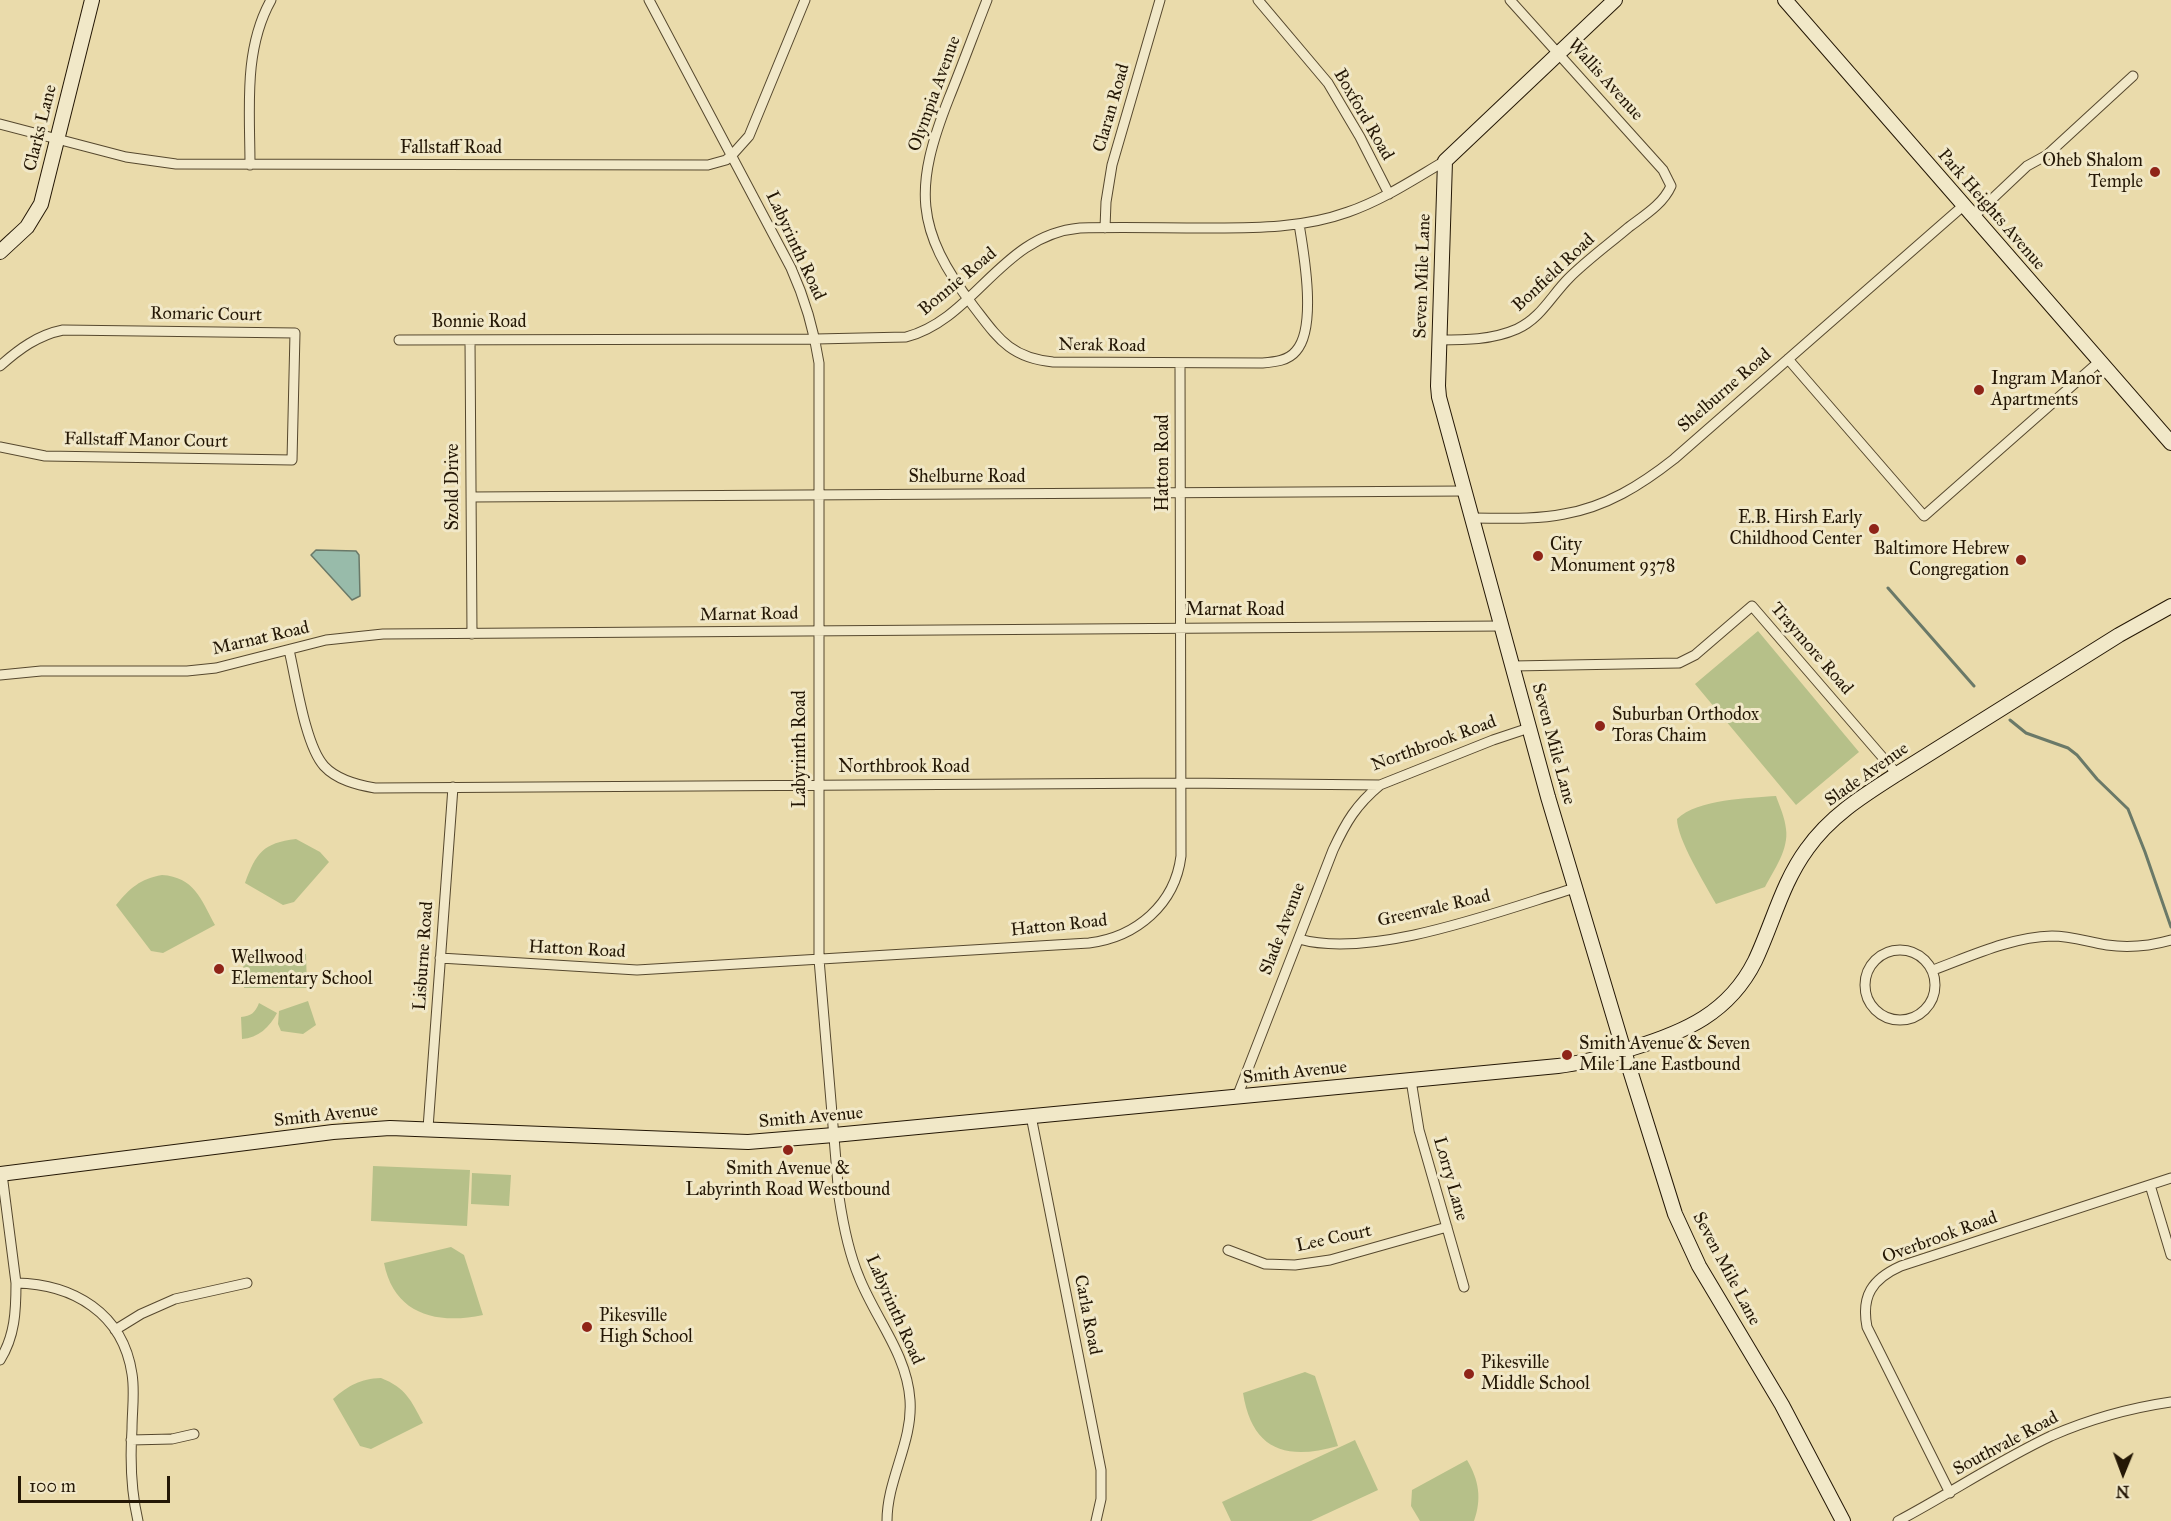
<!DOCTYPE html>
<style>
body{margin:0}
#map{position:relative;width:2171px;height:1521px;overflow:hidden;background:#eadbab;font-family:"IM FELL Great Primer",serif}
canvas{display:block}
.north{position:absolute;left:2093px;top:1443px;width:60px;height:60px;-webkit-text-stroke:4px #f1e8c8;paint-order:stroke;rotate:181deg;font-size:16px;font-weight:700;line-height:24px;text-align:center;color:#241705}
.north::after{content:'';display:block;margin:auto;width:21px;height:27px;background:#241705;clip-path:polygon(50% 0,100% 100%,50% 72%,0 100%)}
.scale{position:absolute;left:18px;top:1476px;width:152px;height:27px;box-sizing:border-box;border:3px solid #241705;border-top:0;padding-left:8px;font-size:18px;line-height:21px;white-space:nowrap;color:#241705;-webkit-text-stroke:4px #f1e8c8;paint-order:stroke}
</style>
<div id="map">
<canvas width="2171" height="1521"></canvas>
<div class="north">N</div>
<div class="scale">100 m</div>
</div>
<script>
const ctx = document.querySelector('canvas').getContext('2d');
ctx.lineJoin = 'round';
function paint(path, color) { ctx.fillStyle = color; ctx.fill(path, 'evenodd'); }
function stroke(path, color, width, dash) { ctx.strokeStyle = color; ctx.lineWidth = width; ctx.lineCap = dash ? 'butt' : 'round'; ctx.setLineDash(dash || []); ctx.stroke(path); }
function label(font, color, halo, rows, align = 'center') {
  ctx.font = font + ' "IM FELL Great Primer",serif'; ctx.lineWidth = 6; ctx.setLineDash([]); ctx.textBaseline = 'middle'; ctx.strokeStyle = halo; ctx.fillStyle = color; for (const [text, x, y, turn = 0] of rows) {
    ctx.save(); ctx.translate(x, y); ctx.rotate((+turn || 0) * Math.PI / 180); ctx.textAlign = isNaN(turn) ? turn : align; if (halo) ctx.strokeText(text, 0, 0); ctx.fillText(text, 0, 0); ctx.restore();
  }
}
const green = new Path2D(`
 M1758,631l101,121 -63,53 -101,-121z
 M1776,796c4,11 9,22 10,33 3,20 -12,41 -21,58l-49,17c-11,-20 -39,-65 -39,-85 21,-20 72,-21 99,-23z
 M296,839l24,13 9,10 -35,40 -11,3 -38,-22c11,-30 18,-40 51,-44z
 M162,875c32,2 39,24 53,50l-52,28 -12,-2 -35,-46c14,-17 24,-26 46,-30z
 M306,954l1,34h-63l-1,-33z
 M308,1001l8,24 -13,9 -22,-3 -3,-7 1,-13z
 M259,1003l18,10c-7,14 -19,25 -35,26l-1,-22c10,-1 14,-4 18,-14z
 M373,1166l97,4 -3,56 -96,-5z
 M472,1173l39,2 -2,31 -38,-2z
 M451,1247l13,8 19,60c-47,10 -89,-1 -99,-52z
 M1305,1372l10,4 23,70c-52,15 -86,4 -95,-53z
 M381,1378c25,10 30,22 42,45l-52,26 -11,-3 -27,-47c16,-14 27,-20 48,-21z
 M1355,1440l23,50 -67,31h-80l-9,-19z
 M1467,1460c12,20 15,39 7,61h-54l-9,-15 1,-16z`);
const water = new Path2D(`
 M316,550l40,1 3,4 1,41 -8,4 -41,-45z`);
const stream = new Path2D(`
 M1888,588l86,98
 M2010,720l16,13 42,15 9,7 20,24 31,30 17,43 26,75`);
const street = new Path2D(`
 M649,0l142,268c14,31 23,62 28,95v596l20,238c4,27 9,54 20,80 16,41 48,77 51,123 3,42 -23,79 -23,121
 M987,0c-13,33 -25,66 -38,98 -35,89 -35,131 25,209 24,31 36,51 79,55l209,1c12,-1 26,-2 34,-12 21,-23 8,-97 3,-127
 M1258,0l70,83 32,54 29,57
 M0,124l126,33 50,7 532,1 18,-5 6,-5 17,-19 56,-136
 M250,165c0,-55 -7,-115 21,-165
 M1973,217l54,-51 20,-11 86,-79
 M1105,228l1,-26 6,-37 48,-165
 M399,340l417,-1 90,-2c69,-18 95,-102 174,-109 41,-1 82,0 124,0 48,0 97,1 144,-16 35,-12 66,-33 97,-51
 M470,340l2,294
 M1439,340c26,0 53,0 78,-11 24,-11 34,-33 52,-51 18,-18 40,-34 60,-51 16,-12 34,-23 42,-41l-8,-16 -153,-170
 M1788,359l136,157 176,-155
 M0,366c19,-17 38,-31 63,-36l232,3 -3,127 -247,-4 -45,-9
 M471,497l993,-6
 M1472,518c30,0 62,2 92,-4 42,-7 77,-29 110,-55l289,-253
 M289,650c7,29 16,95 35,116 13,14 33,19 51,22l806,-5 199,2 113,-45 36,-12
 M1513,666l166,-3 16,-8 57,-49 145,168
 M0,675l41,-4h146l29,-3 110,-28 57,-6 1119,-8
 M1299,939c73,21 203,-29 276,-51
 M1865 985a35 35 0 1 1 70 0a35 35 0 1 1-70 0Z
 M440,958l197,12 452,-27c48,-6 86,-39 92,-87l-1,-493
 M1933,970c38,-14 78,-33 119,-34 19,0 36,6 55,9 21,3 43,1 64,-5
 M1411,1080l8,50 45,157
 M1237,1097l96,-247c13,-28 23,-45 47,-65
 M1031,1116l70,354v29l-5,22
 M428,1128l25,-341
 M2150,1185l21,70
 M1228,1250l37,14 30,1 35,-5 117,-33
 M16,1283c57,1 107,30 116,91 3,18 0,37 0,55 -2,31 -1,62 6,92
 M115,1330l26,-16 34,-15 72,-16
 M0,1360c15,-24 16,-49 16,-77l-14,-109
 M131,1440l41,-1 22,-5
 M1950,1493l-83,-166c-6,-31 5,-48 34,-61l270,-88
 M1898,1521c51,-27 100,-60 153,-85 39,-17 79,-28 120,-34`);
const secondary = new Path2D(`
 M1615,0l-170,161 -7,225 1,11 109,400 76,254 51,163 24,52 83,139 61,116
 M1785,0l386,443
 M0,252l27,-25 14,-23 51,-204
 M0,1174l333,-42 57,-4 358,14 86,-7 724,-69c26,-3 50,-10 75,-18 52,-16 96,-35 122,-87 18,-38 27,-78 52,-112 23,-33 57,-54 90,-75l222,-139 52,-29`);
const markers = [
 [2155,172,6,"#8f2418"],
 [1979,390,6,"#8f2418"],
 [1874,529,6,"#8f2418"],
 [1538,556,6,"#8f2418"],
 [2021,560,6,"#8f2418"],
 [1600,726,6,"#8f2418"],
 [219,969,6,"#8f2418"],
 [1567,1055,6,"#8f2418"],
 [788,1150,6,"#8f2418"],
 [587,1327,6,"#8f2418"],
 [1469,1374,6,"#8f2418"]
];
const streetNames = [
 ["Wallis Avenue",1605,80,48],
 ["Olympia Avenue",935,94,-70],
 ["Claran Road",1112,108,-74],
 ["Boxford Road",1363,115,60],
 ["Clarks Lane",41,128,-76],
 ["Fallstaff Road",451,149],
 ["Park Heights Avenue",1991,210,49],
 ["Labyrinth Road",795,246,65],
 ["Bonfield Road",1554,273,-43],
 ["Seven Mile Lane",1423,276,-88],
 ["Bonnie Road",958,282,-40],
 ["Romaric Court",206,315,1],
 ["Bonnie Road",479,323],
 ["Nerak Road",1102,346,1],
 ["Shelburne Road",1725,391,-41],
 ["Fallstaff Manor Court",146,441,1],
 ["Hatton Road",1164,463,-90],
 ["Shelburne Road",967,478],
 ["Szold Drive",454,487,-90],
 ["Marnat Road",1235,611],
 ["Marnat Road",749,615,-1],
 ["Marnat Road",261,639,-13],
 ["Traymore Road",1811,649,49],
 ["Northbrook Road",1434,744,-20],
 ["Seven Mile Lane",1553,744,75],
 ["Labyrinth Road",801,749,-90],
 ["Northbrook Road",904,768],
 ["Slade Avenue",1867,775,-35],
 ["Greenvale Road",1434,909,-13],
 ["Hatton Road",1059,926,-6],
 ["Slade Avenue",1283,929,-69],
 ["Hatton Road",577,950,3],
 ["Lisburne Road",424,956,-86],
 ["Smith Avenue",1295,1073,-6],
 ["Smith Avenue",326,1116,-6],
 ["Smith Avenue",811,1118,-5],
 ["Lorry Lane",1450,1179,74],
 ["Overbrook Road",1940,1238,-20],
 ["Lee Court",1334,1239,-12],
 ["Seven Mile Lane",1726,1269,62],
 ["Labyrinth Road",894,1310,66],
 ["Carla Road",1087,1315,79],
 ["Southvale Road",2006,1444,-28]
];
const poiNames = [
 ["Oheb Shalom",2143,162,"right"],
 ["Temple",2143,183,"right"],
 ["Ingram Manor",1991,380],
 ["Apartments",1991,401],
 ["E.B. Hirsh Early",1862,519,"right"],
 ["Childhood Center",1862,540,"right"],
 ["City",1550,546],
 ["Monument 9378",1550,567],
 ["Baltimore Hebrew",2009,550,"right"],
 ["Congregation",2009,571,"right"],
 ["Suburban Orthodox",1612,716],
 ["Toras Chaim",1612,737],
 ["Wellwood",231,959],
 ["Elementary School",231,980],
 ["Smith Avenue & Seven",1579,1045],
 ["Mile Lane Eastbound",1579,1066],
 ["Smith Avenue &",788,1170,"center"],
 ["Labyrinth Road Westbound",788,1191,"center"],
 ["Pikesville",599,1317],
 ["High School",599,1338],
 ["Pikesville",1481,1364],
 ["Middle School",1481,1385]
];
paint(green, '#b6c089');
paint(water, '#98bbaa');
stroke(water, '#6a7968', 1.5);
stroke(stream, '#6a7968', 3);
stroke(street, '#56482e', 11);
stroke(secondary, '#241705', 16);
stroke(street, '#f1e8c8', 9);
stroke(secondary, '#f1e8c8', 14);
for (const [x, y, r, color] of markers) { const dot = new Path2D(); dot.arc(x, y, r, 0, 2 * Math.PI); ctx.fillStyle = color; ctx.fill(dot); stroke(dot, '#f1e8c8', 2); }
label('18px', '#241705', '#f1e8c8', streetNames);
label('18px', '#241705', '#f1e8c8', poiNames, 'left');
</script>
